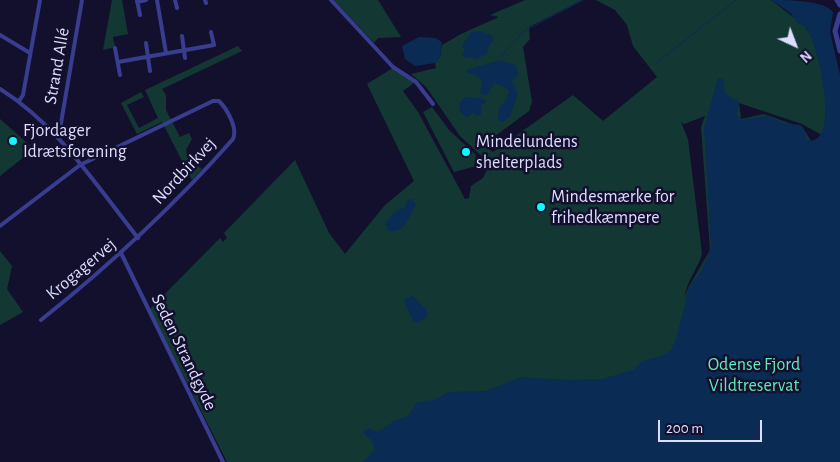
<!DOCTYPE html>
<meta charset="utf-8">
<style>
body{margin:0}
#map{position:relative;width:840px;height:462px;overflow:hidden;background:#13102e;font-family:"Alegreya Sans",sans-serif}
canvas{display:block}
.north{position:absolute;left:770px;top:20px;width:50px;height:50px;-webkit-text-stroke:4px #13102e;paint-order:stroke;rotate:137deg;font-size:14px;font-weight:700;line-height:20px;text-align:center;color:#deddff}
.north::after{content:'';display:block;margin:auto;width:18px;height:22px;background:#deddff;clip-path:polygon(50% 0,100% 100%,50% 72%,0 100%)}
.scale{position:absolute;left:658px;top:420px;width:104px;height:22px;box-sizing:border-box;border:2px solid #deddff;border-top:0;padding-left:6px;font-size:15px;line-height:18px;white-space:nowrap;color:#deddff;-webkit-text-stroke:4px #13102e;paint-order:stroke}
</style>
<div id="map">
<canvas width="840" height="462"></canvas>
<div class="north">N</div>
<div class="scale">200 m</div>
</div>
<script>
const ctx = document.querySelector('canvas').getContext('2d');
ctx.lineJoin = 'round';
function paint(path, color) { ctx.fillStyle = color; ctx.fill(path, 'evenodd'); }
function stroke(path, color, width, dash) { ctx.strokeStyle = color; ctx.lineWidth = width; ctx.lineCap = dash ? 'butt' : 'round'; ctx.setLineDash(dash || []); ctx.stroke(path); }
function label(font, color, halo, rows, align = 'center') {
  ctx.font = font + ' "Alegreya Sans",sans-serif'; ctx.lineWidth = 5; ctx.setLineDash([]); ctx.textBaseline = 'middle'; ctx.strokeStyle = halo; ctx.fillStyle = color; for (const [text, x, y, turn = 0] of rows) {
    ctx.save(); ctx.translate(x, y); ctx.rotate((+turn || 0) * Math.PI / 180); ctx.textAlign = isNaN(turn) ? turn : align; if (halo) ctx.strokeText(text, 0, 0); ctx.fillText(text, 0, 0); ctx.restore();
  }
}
const green = new Path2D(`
 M112,0h10l6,34 -15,3 2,10 -12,3z
 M334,0h44l23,37 -23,1 -4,5z
 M525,0h57l-53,27 1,12 -7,8 9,55 -3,9 -46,34 10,7 80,-57 30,26 54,-44 -24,-31 -6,-21 -12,-15 -19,-10h175l34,26 10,17 9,28 5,32 -1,22 -6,10 -20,-11 -63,-21 2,16 23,-5 39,14 8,13 26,-7 3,328h-613l-77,-153 70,-71 3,4 4,-4 -3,-5 71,-73 34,73 16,21 40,-49 29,-24 -47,-97 26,-16 21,15 -11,8 15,21 47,87 4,-1 2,-12 12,-8 7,-14 -30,-28 -34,-49 -15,-13 25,-6 -1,-5 5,-6 2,-12 19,-11 38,-17 -9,-2zM705,116l-4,11 9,123 -22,38 -3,9c1,-16 13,-28 17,-43l-14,-115 -7,-17 3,2z
 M238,46l4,5 -80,38 4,6v15l14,27 9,-4 3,6 -6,11 2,8 14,11 -10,11 -30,-58 -25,12 -16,-31 20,-11 3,5 -17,8 12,23 19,-10 -13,-28z
 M432,107l17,23 27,25 -1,6 5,4 -26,7 -31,-60z
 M0,119l34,30 -34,27z
 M0,251l12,15 -5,23 16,23 -23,13z`);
const water = new Path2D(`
 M771,0c17,0 53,0 62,12l-3,20 10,43v387h-477l12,-12 -2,-8 -9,-8v-3l4,-3 10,4 16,-11 14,-5 9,-14 17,-2 14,-8 38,-1 35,-14 48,3 33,-1 31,-9 10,-9 20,-6 8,-5 6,-14 12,-49 13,-17 9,-22 -7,-120 14,-50 5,1 2,14 14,9 -2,13 4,5 26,-4 17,7 16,2 3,2 4,12 4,2c29,-3 7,-95 -4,-112 -3,-5 -6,-3 -10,-6 -1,-2 -2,-5 -4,-7 -5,-6 -15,-11 -22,-16z
 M480,31l12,4 1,6 -4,4 -2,9 -12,6 -3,-3 -8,1 -2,-3 3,-6 -3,-3 9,-14z
 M419,37l16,1 7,4 -2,15 -5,6 -20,3 -10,-7 -3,-13z
 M500,60l15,5 4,9 -7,7 6,12 -8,24 -8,5 -4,-3 1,-13 6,-4 4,-10 -2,-3 -12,-6 -9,13 -6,-3 2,-13 -6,-5 -8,-2 -2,-3z
 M466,97l15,1 6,3 -6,5v9l-5,1 -2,-4 -6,5 -5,-2 -4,-5 1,-8z
 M412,199l4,6c-9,13 -8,27 -27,26l-4,-9 12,-12 8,-2 2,-8z
 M412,295l15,15v6l-9,7 -5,-2 -9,-20z`);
const stream = new Path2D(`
 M501,56l23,-25 59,-31
 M655,64l81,-64
 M536 208a5 5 0 1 1 10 0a5 5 0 1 1-10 0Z`);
const minor = new Path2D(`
 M137,0l3,15
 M157,0l9,53
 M175,0l2,8
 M205,0l1,3
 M331,0l62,67 23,15 17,22
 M137,2l9,-2
 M0,35l30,18
 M182,36l3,22
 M146,43l4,28
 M115,48l5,27
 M118,62l96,-17 -3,-13
 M0,89c58,36 96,96 138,149
 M19,101l4,-6 17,-95
 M56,135l4,-6 22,-129
 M0,226l80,-61 133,-64h6c8,8 19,27 14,38 -59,67 -123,126 -192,181
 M121,253l102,209`);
const tertiary = new Path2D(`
 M837,0l3,5
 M840,14l-5,17 5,20`);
const markers = [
 [13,141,5,"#09faff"],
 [466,152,5,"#09faff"],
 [541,207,5,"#09faff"]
];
const streetNames = [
 ["Strand Allé",57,66,-80],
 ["Nordbirkvej",184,171,-47],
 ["Krogagervej",81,269,-40],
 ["Seden Strandgyde",184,352,64]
];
const poiNames = [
 ["Fjordager",23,131],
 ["Idrætsforening",23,152],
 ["Mindelundens",476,142],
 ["shelterplads",476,163],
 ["Mindesmærke for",551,197],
 ["frihedkæmpere",551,218]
];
const parkNames = [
 ["Odense Fjord",754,365],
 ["Vildtreservat",754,386]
];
paint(green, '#133834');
paint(water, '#0a2b53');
stroke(stream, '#0a2b53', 1);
stroke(minor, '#393d8f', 4);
stroke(tertiary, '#393d8f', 5);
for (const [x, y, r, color] of markers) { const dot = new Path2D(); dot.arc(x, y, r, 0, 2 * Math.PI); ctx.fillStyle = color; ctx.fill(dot); stroke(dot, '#13102e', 2); }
label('18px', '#deddff', '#13102e', streetNames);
label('18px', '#deddff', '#13102e', poiNames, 'left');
label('18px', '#61e7bb', '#13102e', parkNames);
</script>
